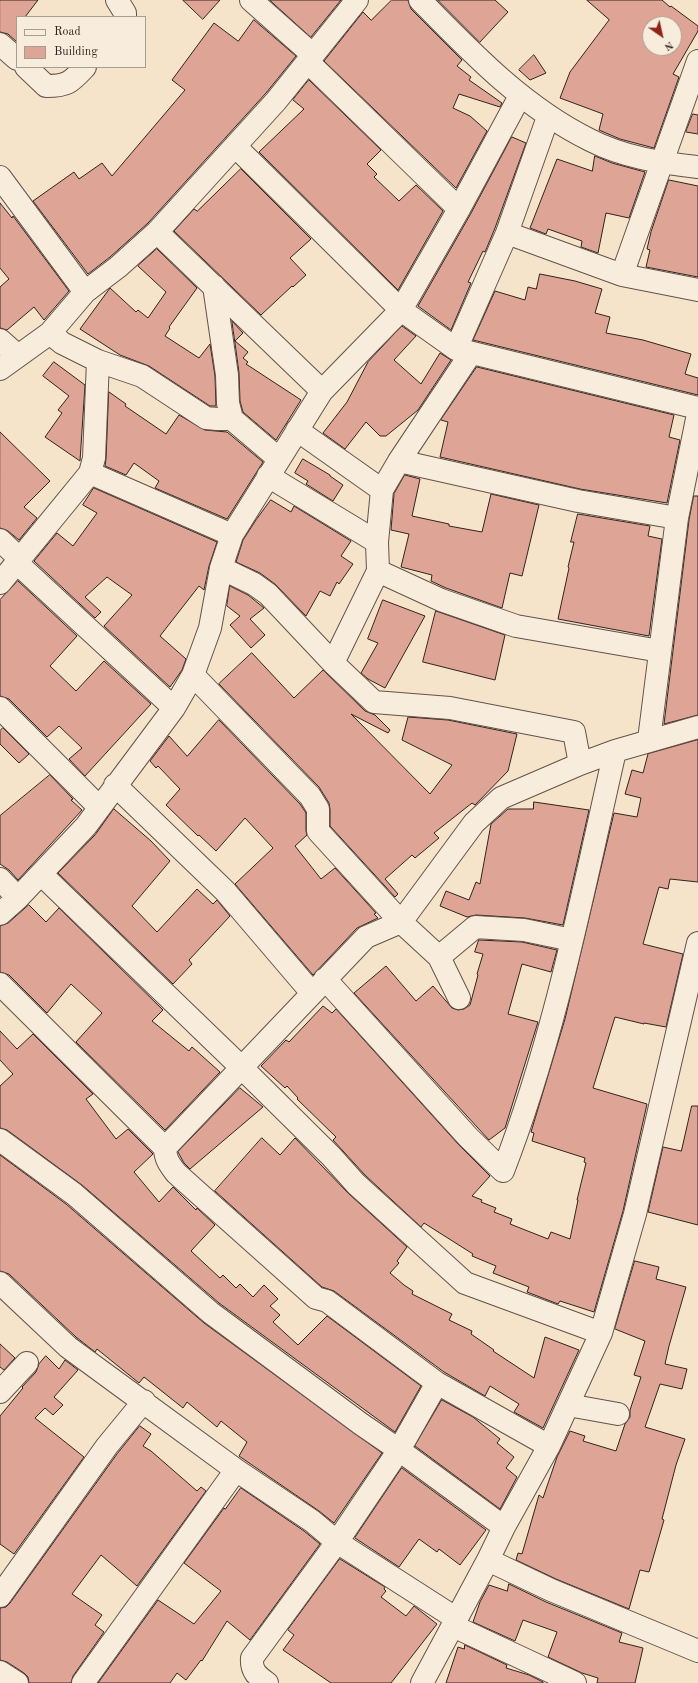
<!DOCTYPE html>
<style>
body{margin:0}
#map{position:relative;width:698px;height:1683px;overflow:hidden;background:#f5e3ca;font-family:"Old Standard TT",serif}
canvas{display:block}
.legend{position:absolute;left:16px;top:16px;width:130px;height:52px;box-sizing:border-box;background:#f8eddd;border:1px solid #a99c91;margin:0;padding:5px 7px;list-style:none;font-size:12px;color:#32231e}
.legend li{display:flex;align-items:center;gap:8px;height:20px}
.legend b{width:20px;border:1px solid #a99c91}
.north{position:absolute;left:642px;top:16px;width:40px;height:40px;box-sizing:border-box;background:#f8eddd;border:1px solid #a99c91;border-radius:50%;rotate:146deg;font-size:11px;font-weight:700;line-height:16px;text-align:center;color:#32231e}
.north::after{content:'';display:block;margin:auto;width:14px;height:18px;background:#8f2418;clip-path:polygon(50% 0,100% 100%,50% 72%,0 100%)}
</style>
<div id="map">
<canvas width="698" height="1683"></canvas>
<ul class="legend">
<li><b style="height:5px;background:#f8eddd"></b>Road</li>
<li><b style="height:11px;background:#dea495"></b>Building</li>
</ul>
<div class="north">N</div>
</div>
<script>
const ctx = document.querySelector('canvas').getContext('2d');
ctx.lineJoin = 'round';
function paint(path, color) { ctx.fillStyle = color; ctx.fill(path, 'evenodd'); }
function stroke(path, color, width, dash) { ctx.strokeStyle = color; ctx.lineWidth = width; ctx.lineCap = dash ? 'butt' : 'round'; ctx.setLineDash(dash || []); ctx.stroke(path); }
const building = new Path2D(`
 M0,0h38l-13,17h-8v25l-9,-8 -8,-2z
 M183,0h37l-17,19z
 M270,0h71l-30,37z
 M392,0h16l3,9 51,51 -5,6 14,11 -2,3 33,23 -2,4 -41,-13 -6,14 17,8 17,15 -31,57 -132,-127 39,-49 8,8z
 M438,0h57l13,12 -28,30z
 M587,0h75l8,7 1,-1 27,20v5l-25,43 6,3 -25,71 -34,-9 -21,-9 4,-16 -43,-16 10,-26 39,-52zM650,24h24v24h-24z
 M254,20l42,36 -30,37 -118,130 -38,34 -22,17 -55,-73 41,-29 5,7 23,-16 10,13 73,-86 -13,-10 42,-57 24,18z
 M534,55l12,18 -16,7 -11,-10z
 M309,80l72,70 -14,14 10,10 -3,3 25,24 17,-16 27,26 -45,79 -139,-138 45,-43 -11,-9z
 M693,114l5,1v19l-12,-2z
 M512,137l14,6 -31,85 -10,24 -2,-1 -15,31 3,1 -20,47 -33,-24 52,-91z
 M595,156l17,7 33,9 -16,46 -23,-5 -8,40 -17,-6 1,-6 -34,-12 -2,5 -16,-6 27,-69 35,12z
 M241,169l70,70 -21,19 16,17 -13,12 -1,-1 -31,29 -87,-84 20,-22 3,2z
 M669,180l29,6v91l-52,-10 4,-17 -3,-1 4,-17z
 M0,203l12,15 1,-2 56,75 -25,29 -10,-13 -27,23 -7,-2v-41l9,-8 -9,-11z
 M157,249l40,39 -28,39 1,1 -5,8 34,22 11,-14 5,32 1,30h-6l-61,-40 -29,-11 -40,-26 30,-41 26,24 2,-2 10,8 18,-26 -28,-26z
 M540,274l35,7 27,8 -7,24 15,4 -4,16 37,7 48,14 -6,20 13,4v17l-225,-55 22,-49 30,9 3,-13 8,2z
 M232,321l11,12 -8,8z
 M402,326l14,10 -22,24 27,24 19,-31 11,7 -33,50 -32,26h-6l-14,-14 -21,27 -22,-16 24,-31 21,-40z
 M235,341l13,11 -5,6 5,4 -2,2 55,36 -25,40 -33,-28 -3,-11 -1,-28z
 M54,362l31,23 -5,76 -35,-24 17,-24 -4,-3 11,-14 -26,-20z
 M477,367l197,48 -5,22 11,3 -13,63 -87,-14 -140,-32 8,-35 -7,-2z
 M109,392l17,12 -1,2 41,28 13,-19 26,15 22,2 36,30 -36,57 -72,-31 4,-7 -25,-18 -8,12 -21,-9 1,-7z
 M0,432l50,49 -26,26 13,11 -18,22 -11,-9 -8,-3z
 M303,459l27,16v1l13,9 -10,16 -27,-17 2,-3 -13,-8z
 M405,475l15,4 -8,37 37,8v2l33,6 9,-38 48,11 -17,71 -12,-3 -8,35 -56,-20 -15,-7 1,-6 -31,-8 8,-33 -18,-4 3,-36z
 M94,488l123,54 -8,24 -5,24 -5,-4 -39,50 26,23 -4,11 -12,17 -66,-61 28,-31 -25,-18 -22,20 16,15 -6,6 -61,-57 23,-28 16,13 24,-33 -14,-8z
 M694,496h4v219l-34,9 25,-204z
 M271,500l20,12 3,-6 57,35 -10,15 12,8 -14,20 -2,-2 -7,14 -10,-5 -14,25 -31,-32 -15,-11 -24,-11 7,-22 13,-20z
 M578,514l72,12 -2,10 14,3 -13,97 -91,-17 11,-51 -1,-1 6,-25h-3z
 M18,581l59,55 -27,30 26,25 28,-30 47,43 -66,72 -16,-17 13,-11 -23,-22 -12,11 -38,-38 -9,-3v-96z
 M230,586l18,9 16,13 -14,11 15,16 -14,13 -21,-23 10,-9 -13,-10z
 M383,600l42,16 -40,72 -17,-9 -7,-6 17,-30 -10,-4z
 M436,611l69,24 -10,45 -72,-18z
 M252,653l42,45 29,-28 42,41 10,4 15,15 -2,3 -37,-19 79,80 22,-29 -50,-25 6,-23 40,3 69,14 -9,37 -33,34 -3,-2 -38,30 5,5 -24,20 -3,-3 -27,24 13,15 -3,3 -65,-71v-17l-1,-6 -10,-16 -100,-103z
 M219,720l81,84 6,9v18l1,4 -12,11 26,33 14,-11 41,45 -2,1 4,4 -21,10 -44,47 -78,-91 38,-36 -28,-30 -29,33 -17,-16 -1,1 -32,-31 14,-16 -22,-23 -2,2 -6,-7 19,-25 18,20z
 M3,728l26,26 -10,9 -19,-19v-13z
 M698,740v142l-28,-3 -2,10 -9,-2 -16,57 40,10 -17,73 -22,-4v1l-29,-7 -22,71 54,16 -24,107 -29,101 -34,-11 -2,3 -31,-12 2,-5 -36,-14 3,-7 -24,-10 1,-2 -49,-31 -3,4 -56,-52 -32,-35 3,-3 -39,-38 1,-1 -11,-12 -2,2 -24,-22 25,-26 3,2 34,-36 9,7 4,-4 123,136 31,31 -18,20 10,4 -1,2 15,6 -2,4 18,7 -2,5 38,15 3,-7 19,7 8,-39h-1l9,-37 -2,-1 1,-4 -53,-17 2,-8 -3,-1 34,-113 49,-206 23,4 4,-19 -16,-4 7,-24 11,3 5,-19z
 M50,775l23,24 -2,1 11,10 -64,70 -9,-10 -9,-6v-48z
 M534,802l55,8 -26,115 -38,-7 -49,-3 -9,2 -27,-11 6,-15 23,9 7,-18 4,2 11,-60 17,-15h25z
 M114,809l37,32 19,20 -38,45 25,26 40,-43 16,15 4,-4 13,16 -41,44 3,4 -19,20 -115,-111 37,-38z
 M29,905l17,17 13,-14 104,102 -11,11 37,30 3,-4 28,25 -55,58 -89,-88 26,-29 -31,-29 -24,29 -38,-38 -9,-3v-46l8,-3z
 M479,940l43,2 35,8 -6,22 -29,-8 -14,50 30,8 -33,106 -16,12 -135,-147 32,-27 30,35 17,-15 19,22 6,2 6,-1 6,-4 8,-30 -1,-1 6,-20 -8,-2z
 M0,1031l17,18 16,-15 60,60 -7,5 30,40 12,-10 25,25 -19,18 25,30 14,-15 23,23 1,-2 18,17 -24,26 29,27 3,-3 13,13 4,-4 13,13 11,-12 14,14 -8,7 10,9 -7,7 25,23 29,-29 94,70 -26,46 -176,-129 -137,-118 -75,-55 -7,-2v-42l13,-12 -13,-14z
 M240,1088l23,19 -73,62 -6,-6 -6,-11z
 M692,1106h6v119l-50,-13 15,-65 18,4z
 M262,1138l18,17 15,-17 53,55 59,54 -10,14 2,2 -9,10 14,12 9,6 -1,3 40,20 -3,6 23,11 -1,3 23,16 -1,1 41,27 11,-41 34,13 -36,78 -29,-16 5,-8 -29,-18 -5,10 -41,-24 -110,-81 -12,-4 -107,-96z
 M0,1155l66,49 138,119 178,130 -48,70 -15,-12 -80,-55 8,-14 -26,-21 -4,6 -30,-25 -4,6 -39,-31 -5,6 -42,-34 -2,3 -19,-15 -67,-63 -9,-3z
 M635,1261l24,6 -3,12 30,8 -17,59 -4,18 22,5 -5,20 -22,-5 -15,43 40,12 -9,26 -14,54 2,1 -15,52 -9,-2 -11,39 -73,-30 -40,-19 2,-7 4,1 17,-59 4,3 14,-41 13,-26 15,5 -2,5 33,10 9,-27 5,-7v-7l11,-33 -7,-2 11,-34 -30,-12z
 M0,1344l15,14 -11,12 -4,-3z
 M46,1356l13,13 6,-9 13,10 -24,27 9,8 -10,10 -8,-7 -10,10 49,39 -70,97 -14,-10v-128l23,-28 -1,-1 14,-15 3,-8z
 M442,1400l31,17 27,22 -3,4 17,14 -8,11 11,9 -17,32 -85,-63z
 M140,1426l11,8 -8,12 8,5 46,40 4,-4 5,4 -69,95 -36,-31 -29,39 30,21 -7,10 9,7 -31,44 -2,7h-42l-1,-6 -4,-4 -17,-11 -7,-2v-52l6,-1 4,-4 107,-149z
 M402,1468l84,62 -26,35 -21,-16 -2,3 -18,-13 -20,28 -44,-29z
 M241,1488l63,43 16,13 -70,96 -23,-19 -25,40 -1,-1 -15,20 -9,-7 -7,10h-72l60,-83 36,24 27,-33 -37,-28 40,-55 1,1z
 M340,1559l45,28 -1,2 2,2 -5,6 25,19 8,-10 23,18 -46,59h-60l-48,-33 11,-15 -6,-5z
 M509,1584l37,18 76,31 -3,9 24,6 -8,35h-38l1,-5 -16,-5 -34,-16 9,-25 -34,-12 -8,21 -42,-19 7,-20 9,-17 18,6z
 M465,1645l42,20 -1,3 23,7 14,7v1h-97l12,-36 6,2z`);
const minor = new Path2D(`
 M117,0l8,13v4
 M251,0l62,55
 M420,0c51,52 103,107 170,140 33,17 71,23 108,27
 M0,44l17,15
 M308,62l151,147
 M26,67l20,19c22,0 25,-4 39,-19
 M235,146l166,164 55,39 242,59
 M0,177l85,115
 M157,232l165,159
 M507,233l115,42 76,15
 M622,275l76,-214
 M214,286l13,89 1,28 4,16 47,40
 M50,333l12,10 36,18 44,15 64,42 11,1h15
 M0,340l18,16
 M456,349l51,-116 41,-116
 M0,369l50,-36 35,-41 33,-25 39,-35 119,-131 81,-101
 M297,430l85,60
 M399,461l179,40 99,17
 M90,473l142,62
 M268,476l109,66
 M0,540l20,19
 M17,563l157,145
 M221,568l33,16 14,10 65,69 41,39 76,6 124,24 6,32
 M378,571l63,29 75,26 144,25
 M0,583l90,-110 4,-15 4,-97
 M333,663l45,-92 -1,-29 5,-52 17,-29 72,-108
 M193,675l117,121 8,13v22l83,91 38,35 20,41
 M0,708l99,99
 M649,740l28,-222 21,-104
 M115,785l110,106 87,102
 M41,874l200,193 90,89 25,28 109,99 136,50
 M0,879l18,19
 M0,914l18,-16 68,-72 88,-118 19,-33 17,-47 11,-60 11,-33 90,-144 79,-81 58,-101 61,-113
 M439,957l36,-30 49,3 48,10
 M325,979l143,158 35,34c52,-134 80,-280 112,-420
 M0,984l165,164
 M0,1140l74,54 137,119 150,111 38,26 105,77
 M0,1283l68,64 30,22 138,101 76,51 25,21 120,77
 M0,1392l27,-29
 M568,1405l50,9
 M549,1446l-112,-63 -110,-82 -11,-3 -140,-125c-6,-8 -11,-14 -11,-25l201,-211 35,-15 73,-99 27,-25 79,-34 35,-13 83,-24
 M488,1560l63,30 147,61
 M0,1596l107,-150 37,-45
 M453,1626l122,57
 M0,1672l17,11
 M83,1683l153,-213
 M267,1683c-10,-7 -16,-12 -15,-25l85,-116 62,-92 38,-67
 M422,1683l66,-123 16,-33 45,-81 52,-113 34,-119 63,-271`);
paint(building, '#dea495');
stroke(building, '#32231e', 1);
stroke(minor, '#635349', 24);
stroke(minor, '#f8eddd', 22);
</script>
